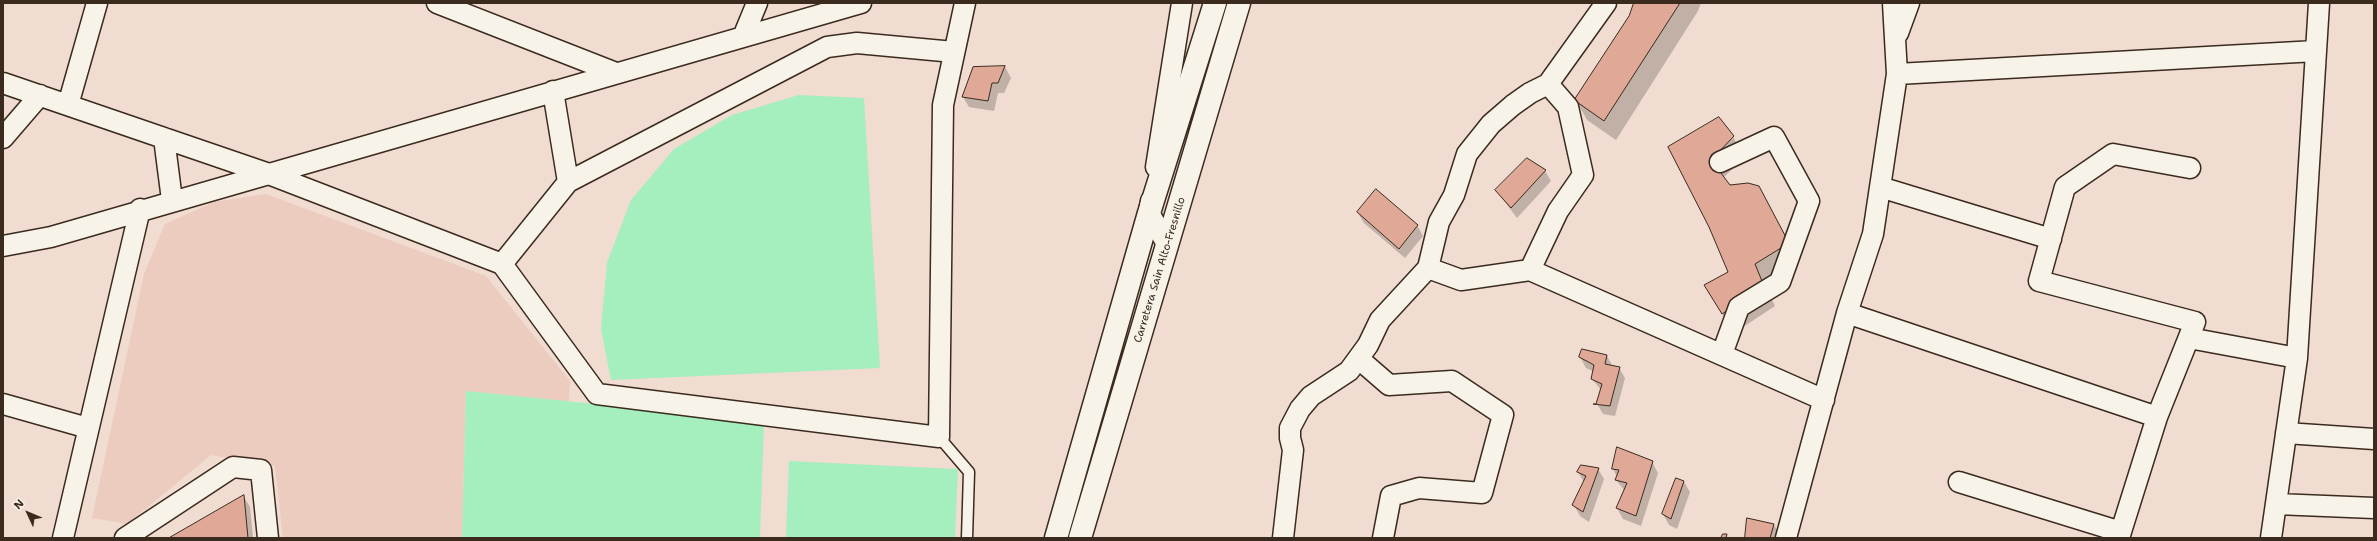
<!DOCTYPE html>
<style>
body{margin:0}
#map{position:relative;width:2377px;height:541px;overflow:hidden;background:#f0dcd0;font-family:"Shantell Sans",sans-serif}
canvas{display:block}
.frame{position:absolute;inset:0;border:4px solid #3b2a1e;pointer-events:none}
.north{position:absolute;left:8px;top:493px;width:40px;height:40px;-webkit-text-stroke:3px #f7f3e8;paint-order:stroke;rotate:314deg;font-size:11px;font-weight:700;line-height:16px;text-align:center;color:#3b2a1e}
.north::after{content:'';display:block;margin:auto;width:14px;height:18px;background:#3b2a1e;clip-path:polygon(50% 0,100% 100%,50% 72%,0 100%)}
</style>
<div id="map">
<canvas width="2377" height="541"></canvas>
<div class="frame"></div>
<div class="north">N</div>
</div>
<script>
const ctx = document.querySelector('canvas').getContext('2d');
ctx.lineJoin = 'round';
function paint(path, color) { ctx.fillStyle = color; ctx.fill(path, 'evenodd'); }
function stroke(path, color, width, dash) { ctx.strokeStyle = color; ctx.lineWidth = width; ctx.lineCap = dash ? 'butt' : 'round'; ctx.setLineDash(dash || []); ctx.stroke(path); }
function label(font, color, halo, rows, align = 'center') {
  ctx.font = font + ' "Shantell Sans",sans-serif'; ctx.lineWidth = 3; ctx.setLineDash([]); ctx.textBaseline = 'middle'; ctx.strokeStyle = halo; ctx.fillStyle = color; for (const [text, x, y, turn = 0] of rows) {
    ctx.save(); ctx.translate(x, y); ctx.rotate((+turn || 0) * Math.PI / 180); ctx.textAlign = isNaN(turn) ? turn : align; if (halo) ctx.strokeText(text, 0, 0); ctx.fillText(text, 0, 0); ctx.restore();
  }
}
const built = new Path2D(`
 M266,194l220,82 84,105 -1,21 -103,-11 -4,147h-179l-8,-72 -64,-11 -84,69 -35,-6 52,-244 21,-50 49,-22z`);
const green = new Path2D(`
 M799,95l65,3 16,270 -269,12 -10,-51 6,-66 24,-63 43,-51 58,-34z
 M466,391l298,30 -4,117h-298z
 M789,461l169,8 -3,69h-169z`);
const shadow = new Path2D(`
 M1636,3h65l-3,8 -82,129 -29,-20 -11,-20 53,-83z
 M1005,67l6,11 -7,15h-6l-4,18 -25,-4 -6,-10 10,-29z
 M1718,118l15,19 12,20 -22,21 7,8 40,21 29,56 -34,21 10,22 -41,27 -17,-28 13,-33 -20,-45z
 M1545,171l6,10 -34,37 -21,-28z
 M1358,213l59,12 6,11 -18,22 -41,-35z
 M1607,356l6,11 6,1 6,10 -10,38 -12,-2 -6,-10 4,-14 -9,-11 1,-8 -7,-3 -6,-11z
 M1652,462l6,11 -17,53 -18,-7 -6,-11 8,-17 -9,-11 1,-3 -4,-8z
 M1598,469l6,10 -15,43 -9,-6 -6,-11 10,-23 -6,-10z
 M1684,482l6,10 -13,37 -8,-4 -6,-11z
 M244,497l6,10 3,31h-82z
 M1774,525l6,10 -1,3h-33z`);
const building = new Path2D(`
 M1634,3h46l-76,118 -30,-21 55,-84z
 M1005,66l-7,17h-6l-4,18 -26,-4 11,-30z
 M1719,117l15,19 -23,24 19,25 18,-2 11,3 30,57 -34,21 9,22 -42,28 -18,-29 24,-13 -19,-45 -41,-80z
 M1527,158l19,12 -35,38 -16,-18z
 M1376,189l42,36 -19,24 -42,-37z
 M1582,349l25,6 -2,9 15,3 -10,39 -17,-2h3l6,-20 -11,-5 3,-14 -15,-8z
 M1617,447l36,14 -17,55 -20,-8 11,-25 -12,-3 4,-10 -7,-1z
 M1581,465l18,3 -16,44 -11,-7 14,-29 -9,-4z
 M1676,478l8,3 -13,38 -9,-5z
 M244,495l4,43h-79z
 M1747,518l27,6 -4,14h-25z
 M1723,534h4l-1,4h-5z`);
const lane = new Path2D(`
 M939,437l30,35 -2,66`);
const street = new Path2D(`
 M437,3l179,70
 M1898,33l11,-30
 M743,37l14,-34
 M1897,74l419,-23
 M3,83l263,90 236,91 95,130 342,43 4,-332 22,-102
 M68,105l29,-102
 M3,138l37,-43
 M164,138l8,62
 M1720,162l54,-25 35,64 -29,81 -41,25 -17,47
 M1156,167l26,-164
 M568,182l259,-135 30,-4 97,9
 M1880,187l171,52
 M1151,201l-2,12 18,31
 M3,246l48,-9 810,-234
 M502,264l66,-82 -15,-91
 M1428,268l33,12 69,-10 294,130
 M1530,270l28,-59 25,-36 -15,-68 -20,-23
 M1847,313l310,104
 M2189,338l108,20
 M1359,359l30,26 63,-4 51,34 -21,78 -63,-5 -28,8 -8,42
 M3,404l85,24
 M2286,433l88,6
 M1959,482l162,50
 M2276,504l98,4
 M63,538l77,-329
 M125,538l108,-71 28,3 7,68
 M1283,538l10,-88 -3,-12v-10l10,-19 11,-13 38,-25 19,-26 12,-25 48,-52 11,-46 15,-27 13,-41 24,-30 22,-19 17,-12 18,-9 58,-81
 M1786,538l61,-225 26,-79 24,-160 -4,-71
 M2119,538l38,-121 38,-95 -156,-41 26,-94 48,-33 77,14
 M2271,538l26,-180 22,-355`);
const secondary = new Path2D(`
 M1056,538l93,-325 66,-210
 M1080,538l159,-535`);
const streetNames = [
 ["Carretera Sain Alto-Fresnillo",1160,270,-73]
];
paint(built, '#ebccbf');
paint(green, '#a5eebd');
paint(shadow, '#0003');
paint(building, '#dfa897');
stroke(building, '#3b2a1e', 1);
stroke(lane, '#3b2a1e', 13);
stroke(street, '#3b2a1e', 23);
stroke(secondary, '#3b2a1e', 25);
stroke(lane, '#f7f3e8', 10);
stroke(street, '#f7f3e8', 20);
stroke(secondary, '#f7f3e8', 22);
label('11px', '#3b2a1e', '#f7f3e8', streetNames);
</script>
